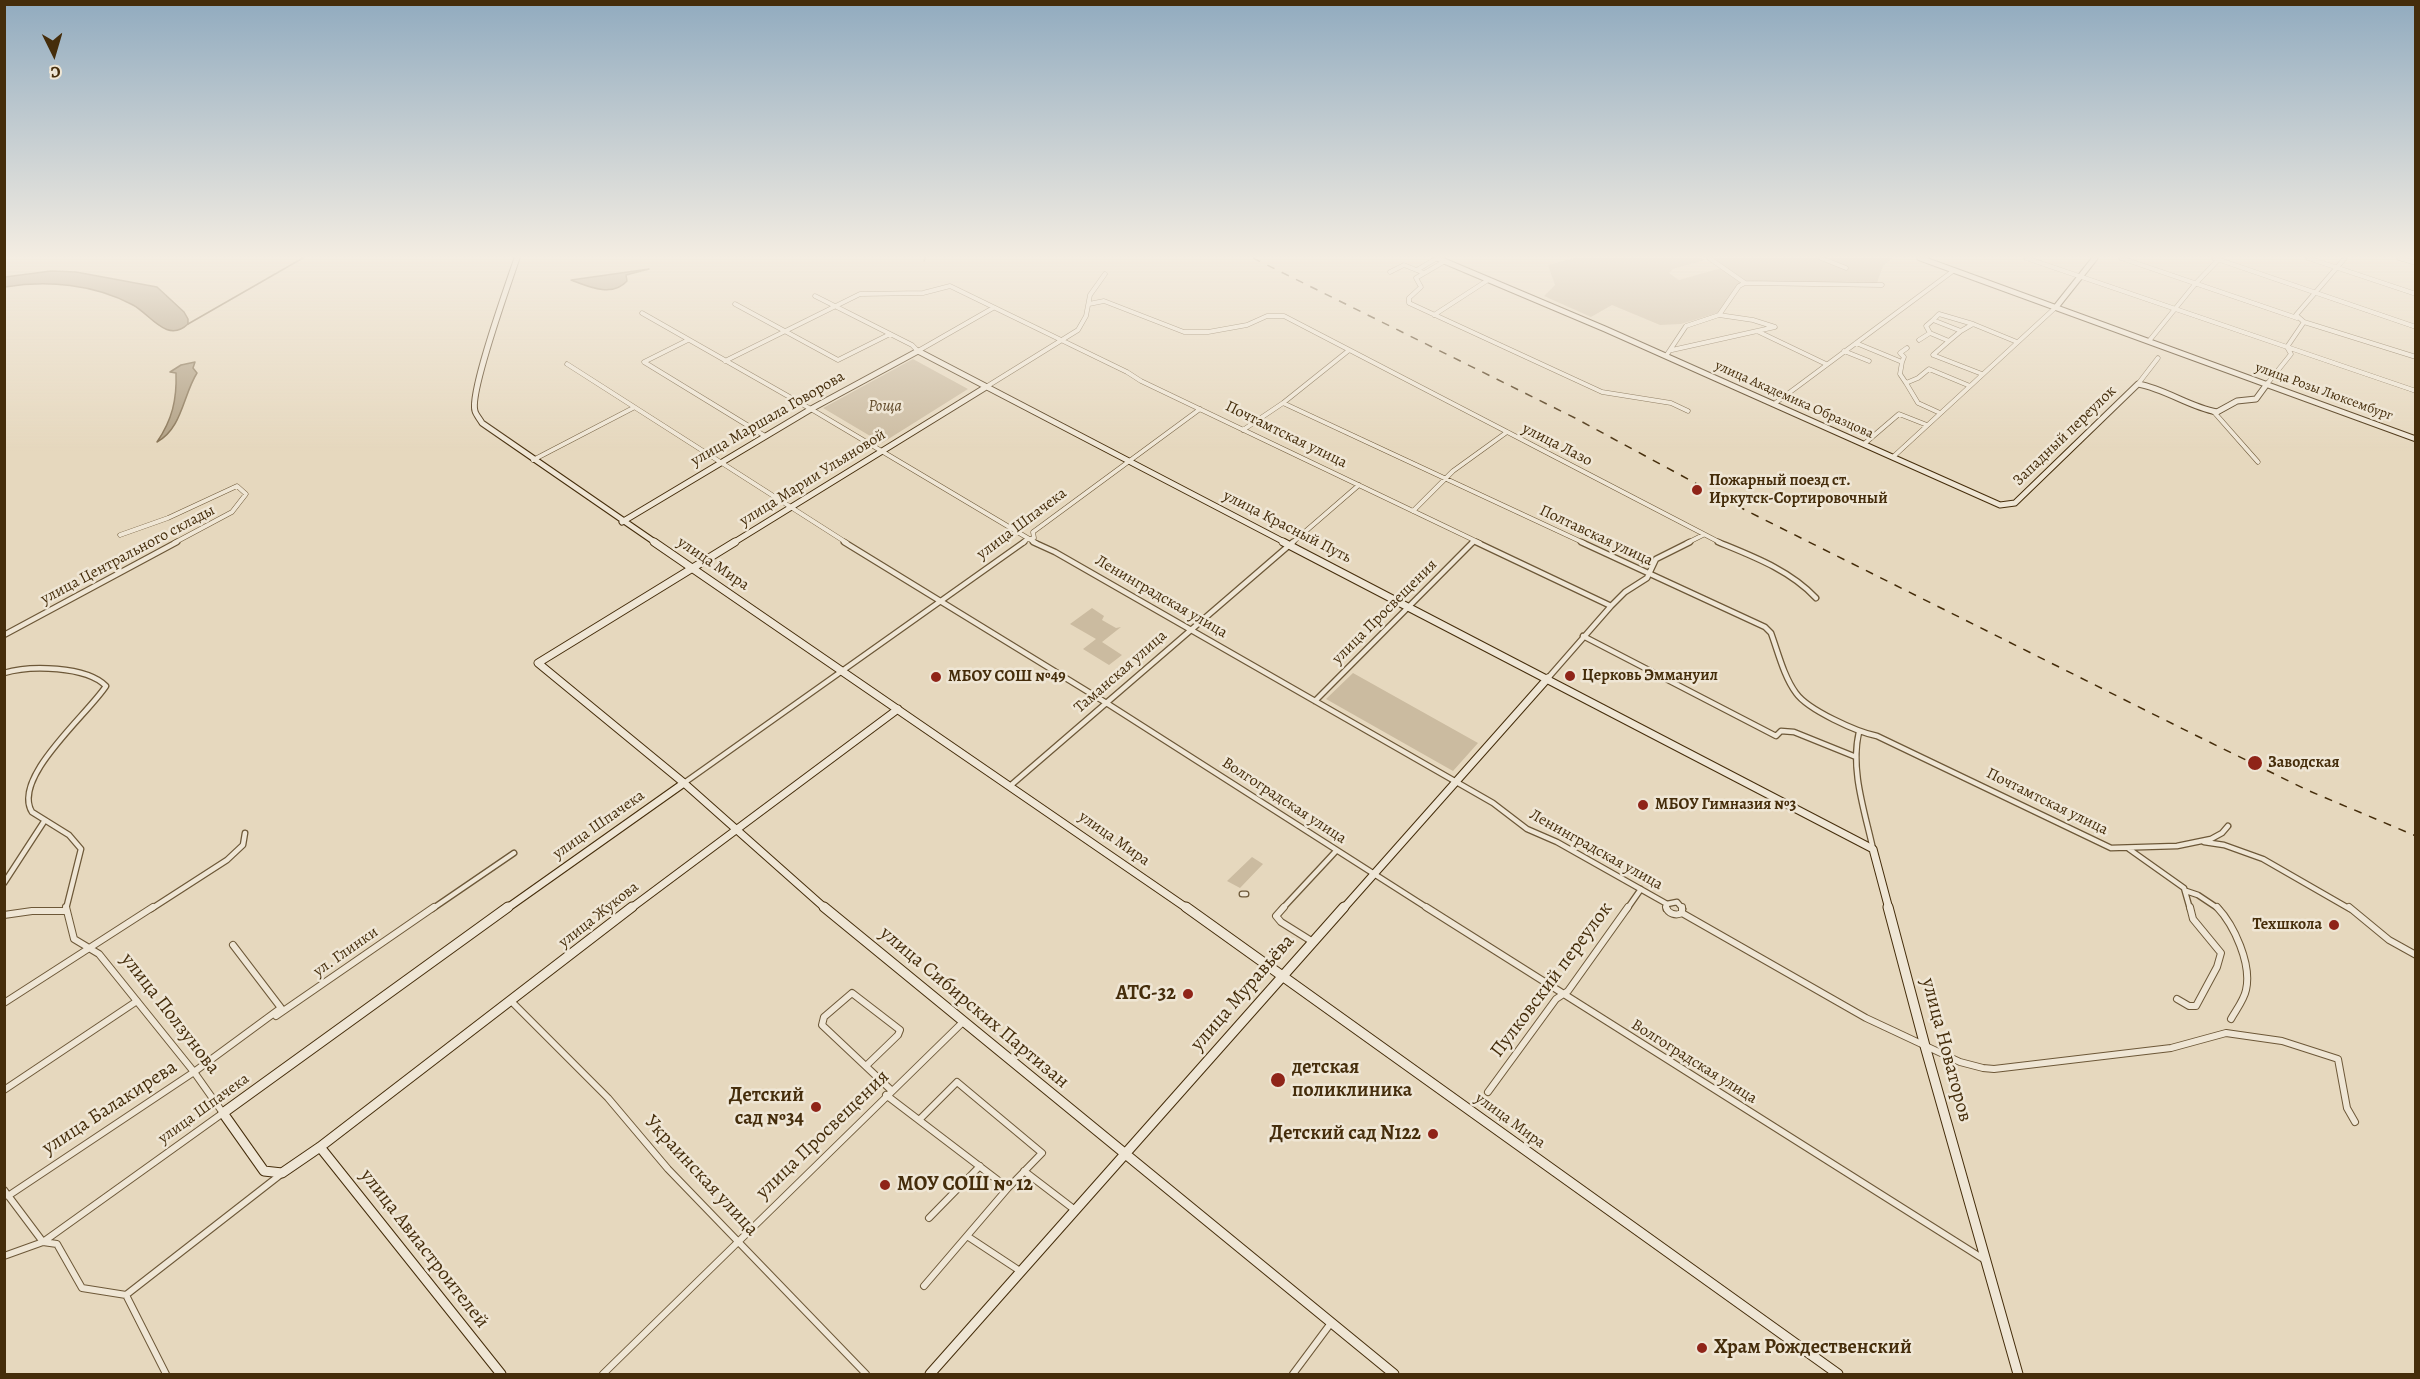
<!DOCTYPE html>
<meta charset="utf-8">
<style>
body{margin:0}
#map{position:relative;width:2420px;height:1379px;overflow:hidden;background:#e6d8be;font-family:Alegreya,serif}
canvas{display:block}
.frame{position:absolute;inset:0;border:6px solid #452d0b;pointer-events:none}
.north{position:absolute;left:24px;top:24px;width:60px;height:60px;-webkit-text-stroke:4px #efe6d5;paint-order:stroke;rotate:175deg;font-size:16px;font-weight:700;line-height:24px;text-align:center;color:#452d0b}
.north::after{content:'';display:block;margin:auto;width:21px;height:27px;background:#452d0b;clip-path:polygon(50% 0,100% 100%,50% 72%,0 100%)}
</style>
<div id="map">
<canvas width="2420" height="1379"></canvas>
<div class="frame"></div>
<div class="north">С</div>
</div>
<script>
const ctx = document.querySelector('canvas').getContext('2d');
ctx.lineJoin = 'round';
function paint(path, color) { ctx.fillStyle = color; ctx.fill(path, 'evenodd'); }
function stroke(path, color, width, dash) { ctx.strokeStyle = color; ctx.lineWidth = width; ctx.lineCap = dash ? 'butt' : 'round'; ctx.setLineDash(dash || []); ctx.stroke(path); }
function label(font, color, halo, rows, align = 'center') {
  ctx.font = font + ' Alegreya,serif'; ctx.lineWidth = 5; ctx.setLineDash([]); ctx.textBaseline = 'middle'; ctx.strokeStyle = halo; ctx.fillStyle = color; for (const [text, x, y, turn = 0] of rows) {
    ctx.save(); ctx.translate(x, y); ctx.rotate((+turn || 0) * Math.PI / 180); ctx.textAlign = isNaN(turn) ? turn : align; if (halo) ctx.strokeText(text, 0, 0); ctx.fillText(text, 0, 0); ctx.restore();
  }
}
const green = new Path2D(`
 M1574,258h128l3,2 -32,9 -4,4 10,7 42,-12 22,15 -6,2 -20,28 -36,11 -21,1 -48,-20 -21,12 -47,-21 11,-11 -7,-20z
 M1712,258h180l-9,8 -6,17 -131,-1z
 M913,359l55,30 -86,54 -59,-35z
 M1092,608l12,8 -2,4 14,8 5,-1 -19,15 20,13 -13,10 -26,-16 13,-10 -26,-15z
 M1353,673l125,70 -25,28 -127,-72z
 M1252,857l11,7 -23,24 -13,-7z`);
const water = new Path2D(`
 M649,269l-23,6 1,6c-15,17 -40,5 -56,-1z
 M51,271l25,1 81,15 27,25 4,7v5c-21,20 -38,-10 -55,-19 -39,-21 -86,-25 -128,-18v-10z
 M195,362l-2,6 4,5c-14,22 -15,56 -40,69 15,-22 20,-42 19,-69l-6,-1 11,-7z`);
const stream = new Path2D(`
 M924,261l1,-3
 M188,324l115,-66`);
const streetFar2 = new Path2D(`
 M1709,258l36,25
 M1821,258l25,10
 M2026,258l390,133
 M2121,258l176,60
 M2214,258l202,69
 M2308,258l108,36
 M2399,258l17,5
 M1445,261l-29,17 5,9 -12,11v5l193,89 69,11 17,8
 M1417,270l20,-12
 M1390,272l14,-7 20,8
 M815,296l97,49 6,6 75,-43
 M735,304l103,56 52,-26
 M1089,304l15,-3 80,31h24l39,-7 20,-9h17l437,227
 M642,313l174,99 220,131
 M1434,315l54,-35
 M1933,320l6,-6 34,10 -12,7
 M2304,322l112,35
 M1973,324l44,18
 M1757,331l69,33
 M1930,333l-4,-7 7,-6 28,11 -12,10
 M688,340l-44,22 121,74
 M1919,340l11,-7 19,8 -16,14 49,19
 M2149,341l47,-58 24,-25
 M1856,343l46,19 2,-5 -4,-4 7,-5
 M1672,350l103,-23 -22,-7 -34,-5 20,-29 6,-3 137,2
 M1844,351l25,10
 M1666,356l20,-30 33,-11
 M725,361l135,-67 63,-1 27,-7 177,86 14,9 339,162
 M1902,362l-2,12 6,9 12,-5 11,-9 41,17
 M567,364l280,179
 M1906,383l12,20 22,10
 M2138,384l20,-26
 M2267,384l24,-30 -4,-7 17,-25 -8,-7 49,-57
 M986,387l92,-57 8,-14 4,-21 15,-21
 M1283,403l301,140
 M1774,404l179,-133
 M2213,411l45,51
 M1243,430l40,-27 65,-52
 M1864,444l35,-30 28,11
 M1893,457l163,-150
 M533,460l100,-52
 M1413,511l40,-40 54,-39
 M120,535l48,-17 69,-32 9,8 -14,18 -58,31
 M1023,543l4,-4 7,-1 -1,-6 167,-123
 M1292,543l67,-58
 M1472,543l2,-2
 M1687,543l16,-8`);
const streetFar1 = new Path2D(`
 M844,542l264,162 321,205
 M1033,542l22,10 438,251 34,26 30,13 110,62
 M1476,542l135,64
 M1581,542l184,85 6,6c7,19 13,44 25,60 12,17 61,39 81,43l234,112 66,-2 34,-7 11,-6 6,-7
 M1718,542c34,14 72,28 98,56
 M4,635l173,-93
 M1583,636l193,100 5,-5 13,1 62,25
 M4,673c26,-8 82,-7 102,13 -18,28 -95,92 -74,126l37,23 12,14 -15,60
 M1548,678l63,-72 14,-14 22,-14 9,-19 34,-17
 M1315,701l158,-159
 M1859,732c-9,38 6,80 14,117
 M684,783l340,-241
 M1010,786l283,-244
 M2204,842l20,3 39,14 87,50
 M2129,849l55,39 6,21
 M4,883l41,-63
 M2186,891l12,4 21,14
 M1242,894h4
 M1667,904l10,-2 6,7
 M151,909l76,-49 16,-15 2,-12
 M432,909l82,-56
 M1282,909l54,-58
 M1627,909l14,-20
 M1666,909l1,-5`);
const street = new Path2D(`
 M1284,907l-8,9 5,6 32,20
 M1426,907l559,353
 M1666,907c2,7 10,9 16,6v-6
 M2217,907c17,18 35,57 29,83 -2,10 -10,20 -15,29
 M2349,907l40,33 27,15
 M1682,913l184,105 94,44 23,6 11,1 177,-21 55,-15 56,8 56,18 9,49 8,14
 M4,915l28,-4h33
 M2177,999l12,7h7l21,-39 4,-14 -28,-34 -3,-12
 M511,1001l97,97 60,71 198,205
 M4,1003l149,-96
 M276,1016l158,-109
 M867,1065l31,-30 2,-5 -48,-37 -28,24 -2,8 69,65
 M4,1090l133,-89
 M1488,1092l68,-93 12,-8 60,-84
 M886,1095l122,93
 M919,1120l38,-38 85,71 -34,35 -84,98
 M1024,1171l51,39
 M4,1190l39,52 14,2 25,44 44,7 40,79
 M8,1196l186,-124 87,-64 -48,-63
 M929,1218l51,-52
 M967,1236l53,35
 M4,1256l39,-14 180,-129 -29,-41 -95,-118 -25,-15 -8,-32
 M126,1295l154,-120
 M603,1374l361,-353
 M1293,1374l38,-51`);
const secondaryFar2 = new Path2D(`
 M517,258c-8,24 -48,135 -42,153 1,4 5,8 7,12l174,120
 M1437,258l168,71 395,176 15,-2 123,-119c28,5 51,23 79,28l20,-11 19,-2 11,-15
 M1920,258l496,181
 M2056,307l39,-49
 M622,522l189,-113 107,-58 368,192
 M733,543l253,-156`);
const secondaryFar1 = new Path2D(`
 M654,542l534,367
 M735,542l-197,121 146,120 142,126
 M1283,542l590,307 16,60
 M506,909l178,-126
 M630,909l268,-200
 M1343,909l205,-231`);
const secondary = new Path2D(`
 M508,907l-285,206 41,58 18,2 38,-26 312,-240
 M824,907l570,467
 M1186,907l652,467
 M1888,907l37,139 93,328
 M320,1147l181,227
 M930,1374l414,-467`);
const rail = new Path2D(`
 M1253,258l322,160 172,93 444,222 116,57 109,46`);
const markers = [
 [1697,490,6,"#8f2418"],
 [1570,676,6,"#8f2418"],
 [936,677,6,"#8f2418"],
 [2255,763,8,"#8f2418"],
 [1643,805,6,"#8f2418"],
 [2334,925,6,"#8f2418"],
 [1188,994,6,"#8f2418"],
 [1278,1080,8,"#8f2418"],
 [816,1107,6,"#8f2418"],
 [1433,1134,6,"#8f2418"],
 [885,1185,6,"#8f2418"],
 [1702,1348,6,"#8f2418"]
];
const farStreetnames = [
 ["улица Розы Люксембург",2324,392,20],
 ["улица Академика Образцова",1794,400,24]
];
const parkNames = [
 ["Роща",885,407]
];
const streetNames = [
 ["улица Маршала Говорова",768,419,-30],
 ["Почтамтская улица",1286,435,26],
 ["Западный переулок",2065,436,-44],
 ["улица Лазо",1557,445,27],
 ["улица Марии Ульяновой",813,478,-32],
 ["улица Шпачека",1022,524,-37],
 ["улица Красный Путь",1287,527,27],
 ["Полтавская улица",1596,536,25],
 ["улица Центрального склады",128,555,-28],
 ["улица Мира",713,564,34],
 ["Ленинградская улица",1161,597,30],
 ["улица Просвещения",1385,612,-45],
 ["Таманская улица",1121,672,-41],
 ["Волгоградская улица",1284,801,33],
 ["Почтамтская улица",2047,802,26],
 ["улица Шпачека",599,825,-35],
 ["улица Мира",1114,839,35],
 ["Ленинградская улица",1596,850,29],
 ["улица Жукова",599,915,-38],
 ["ул. Глинки",346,952,-35],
 ["Волгоградская улица",1694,1062,32],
 ["улица Шпачека",204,1109,-36],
 ["улица Мира",1510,1121,36]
];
const poiNames = [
 ["Пожарный поезд ст.",1709,481],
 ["Иркутск-Сортировочный",1709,499],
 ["Церковь Эммануил",1582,676],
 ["МБОУ СОШ №49",948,677],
 ["Заводская",2268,763],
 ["МБОУ Гимназия №3",1655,805],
 ["Техшкола",2322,925,"right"]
];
const nearStreetnames = [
 ["Пулковский переулок",1552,980,-53],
 ["улица Муравьёва",1243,993,-49],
 ["улица Сибирских Партизан",974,1008,40],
 ["улица Ползунова",170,1014,52],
 ["улица Новаторов",1946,1050,75],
 ["улица Балакирева",110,1108,-33],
 ["улица Просвещения",823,1135,-44],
 ["Украинская улица",701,1176,47],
 ["улица Авиастроителей",424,1249,52]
];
const nearPoinames = [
 ["АТС-32",1176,994],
 ["детская",1292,1068,"left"],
 ["поликлиника",1292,1091,"left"],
 ["Детский",804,1096],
 ["сад №34",804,1119],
 ["Детский сад N122",1421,1134],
 ["МОУ СОШ № 12",897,1185,"left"],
 ["Храм Рождественский",1714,1348,"left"]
];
paint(green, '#cbbba0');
paint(water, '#af9e81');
stroke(water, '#857152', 1.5);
stroke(stream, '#857152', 1.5);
stroke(streetFar2, '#6d5838', 5);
stroke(streetFar1, '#6d5838', 7);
stroke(street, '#6d5838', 8);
stroke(secondaryFar2, '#452d0b', 7);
stroke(secondaryFar1, '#452d0b', 9);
stroke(secondary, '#452d0b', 11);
stroke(streetFar2, '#efe6d5', 4);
stroke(streetFar1, '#efe6d5', 4.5);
stroke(street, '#efe6d5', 6);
stroke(secondaryFar2, '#efe6d5', 5);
stroke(secondaryFar1, '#efe6d5', 7);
stroke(secondary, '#efe6d5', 9);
stroke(rail, '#452d0b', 1.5, [8, 8]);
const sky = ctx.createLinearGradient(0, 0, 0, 451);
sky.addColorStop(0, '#91abbf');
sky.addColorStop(0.57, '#f4ede2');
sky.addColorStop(1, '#f4ede200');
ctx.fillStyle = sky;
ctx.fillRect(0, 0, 2420, 451);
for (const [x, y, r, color] of markers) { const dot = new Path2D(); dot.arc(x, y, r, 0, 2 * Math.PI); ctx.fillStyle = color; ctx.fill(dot); stroke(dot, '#efe6d5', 2); }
label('14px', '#452d0b', '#efe6d5', farStreetnames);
label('italic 16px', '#604929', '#efe6d5', parkNames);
label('16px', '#452d0b', '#efe6d5', streetNames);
label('bold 16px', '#452d0b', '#efe6d5', poiNames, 'left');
label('20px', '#452d0b', '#efe6d5', nearStreetnames);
label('bold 20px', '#452d0b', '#efe6d5', nearPoinames, 'right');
</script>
